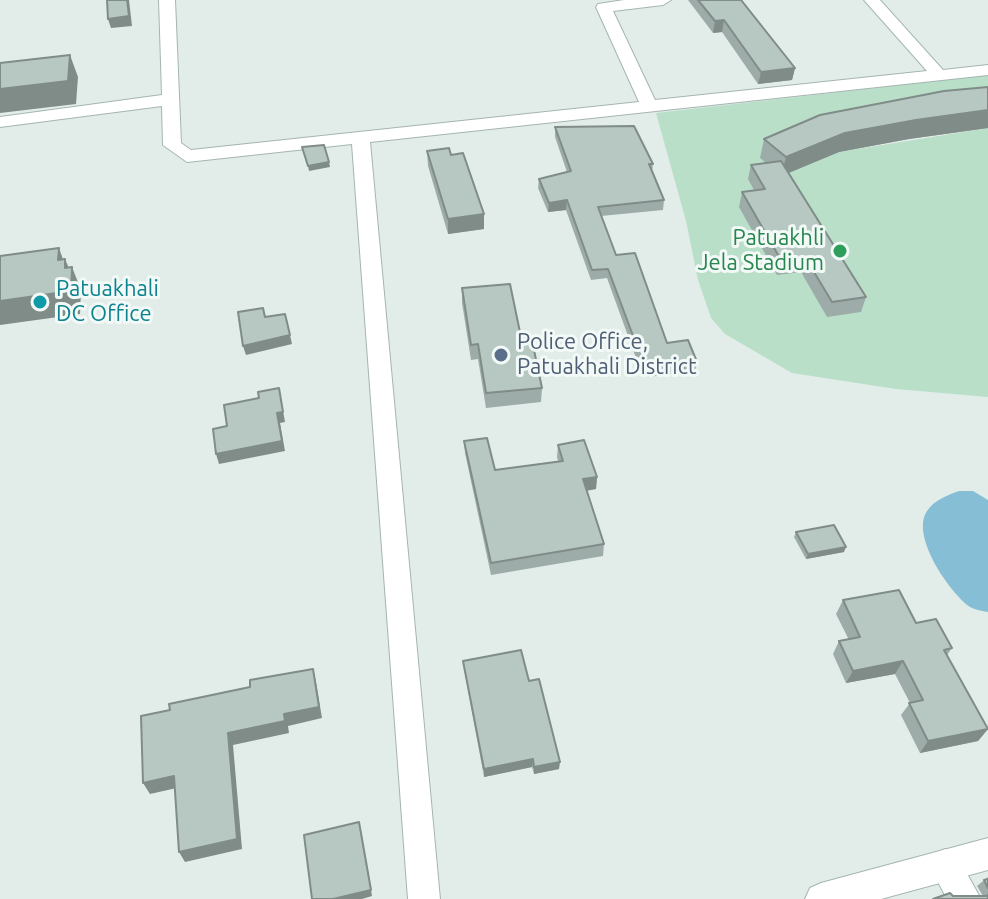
<!DOCTYPE html>
<style>
body{margin:0}
canvas{display:block;background:#e2ede9}
</style>
<canvas width="988" height="899"></canvas>
<script>
const ctx = document.querySelector('canvas').getContext('2d');
ctx.lineJoin = 'round';
function paint(path, color) { ctx.fillStyle = color; ctx.fill(path, 'evenodd'); }
function stroke(path, color, width, dash) { ctx.strokeStyle = color; ctx.lineWidth = width; ctx.lineCap = dash ? 'butt' : 'round'; ctx.setLineDash(dash || []); ctx.stroke(path); }
function label(font, color, halo, rows, align = 'center') {
  ctx.font = font + ' Ubuntu,sans-serif'; ctx.lineWidth = 6; ctx.setLineDash([]); ctx.textBaseline = 'middle'; ctx.strokeStyle = halo; ctx.fillStyle = color; for (const [text, x, y, turn = 0] of rows) {
    ctx.save(); ctx.translate(x, y); ctx.rotate((+turn || 0) * Math.PI / 180); ctx.textAlign = isNaN(turn) ? turn : align; if (halo) ctx.strokeText(text, 0, 0); ctx.fillText(text, 0, 0); ctx.restore();
  }
}
const green = new Path2D(`
 M988,75v30l-149,47 149,-24v269l-92,-8 -104,-16 -67,-39 -14,-16 -13,-38 -12,-59 -30,-108z`);
const water = new Path2D(`
 M959,491h14l15,9v112c-6,-1 -12,-2 -18,-5 -20,-14 -60,-71 -43,-96 7,-11 21,-16 32,-20z`);
const minor = new Path2D(`
 M159,0h16l6,143 10,7 448,-48 -43,-95 2,-3 26,-4h47l-8,5 -50,6 42,89 272,-29 -63,-71h16l63,70 45,-5v10l-618,67 70,757h-32l-56,-755 -165,18 -24,-17 -1,-39 -162,21v-10l162,-22z
 M945,849l11,5 25,45h-34l-18,-34 5,-11z`);
const tertiary = new Path2D(`
 M988,838v32l-107,29h-76l5,-11 11,-5z`);
const wall = new Path2D(`
 M688,0h53l54,68 -3,12 -34,4 -36,-52 -9,1z
 M988,87v41l-79,11 -70,13 -50,21 77,124 -5,15 -34,5 -26,-45 -24,3 -38,-68 3,-15 12,-2 -6,-11 3,-14 15,-2 -6,-5 4,-19z
 M555,127l98,37 -1,8 12,28 -1,10 -62,6 15,39 51,88 30,19 -2,9 -47,6 -7,-19h-5l-29,-80 -16,2 -25,-70 -18,2 -10,-24 1,-9 28,-7 -12,-35z
 M427,151l24,4 33,59v15l-36,5 -20,-68z
 M462,288l59,49 21,51 -1,14 -55,6 -8,-49 -7,1 -9,-57z
 M464,441l31,29 63,-9 -1,-4 1,-12 39,32 -1,12 -9,2 17,53 -1,12 -112,19 -26,-122z
 M796,532l48,20 -38,7 -12,-22z
 M843,600l73,23 36,25 -5,7 41,74 -10,12 -58,12 -19,-38 9,-12 -15,-29 -49,9 -13,-29 6,-13 10,-1 -13,-26z
 M463,661l66,20 30,88 -25,5 -2,-7 -48,10 -20,-108z
 M988,877v22l-35,-3h30l-6,-10z`);
const shadedWall = new Path2D(`
 M127,0h2l3,26 -21,2 -3,-9z
 M724,20l-2,12 -9,1 2,-12z
 M70,55l8,22 -2,27 -76,9v-24z
 M795,68l-3,12 -34,4 3,-12z
 M988,110v18l-79,11 -70,13 -58,24 5,-19 59,-24 71,-13z
 M329,162l1,5 -21,4 -1,-5z
 M567,200l-1,10 -18,2 1,-9z
 M484,214v15l-36,5v-15z
 M59,248l6,17v-6l7,16v-8l9,23 -1,24 -80,11v-24l58,-41z
 M290,335l2,9 -46,11 -3,-9z
 M279,388l6,34 -5,1 5,28 -66,13 -3,-10z
 M597,477l-1,12 -14,2 1,-12z
 M846,547l-2,5 -38,7 2,-5z
 M903,661l-8,13 -49,9 7,-12z
 M313,669l3,13 6,36 -34,8 1,7 -56,12 9,104 -57,13 -6,-10 49,-119 56,-19z
 M988,729l-10,12 -58,12 8,-12z
 M533,759l-1,8 -48,10v-8z
 M560,762l-1,7 -25,5v-7z
 M174,776l7,11 -31,7 -7,-11z
 M359,822l13,74 -10,3h-29z`);
const building = new Path2D(`
 M107,0h20l2,16 -21,3z
 M698,0h43l54,68 -34,4 -37,-52 -9,1z
 M70,55l-2,26 -68,8v-26z
 M988,87v23l-72,10 -71,13 -59,24 -22,-18 56,-24 124,-24z
 M634,126l19,38h-4l15,36 -66,7 18,48 19,-2 32,90 21,-3 9,22 -48,6 -7,-20 -4,1 -30,-80 -16,1 -25,-70 -18,3 -10,-24 32,-8 -16,-44z
 M324,145l5,17 -21,4 -6,-19z
 M449,148l2,7 12,-2 21,61 -36,5 -21,-68z
 M781,161l85,136 -34,5 -27,-45 -24,3 -39,-68 23,-3 -14,-24z
 M59,248l-1,12 7,-1v9l7,-1 -1,24 -71,10v-45z
 M510,284l11,53 10,-1 11,52 -56,5 -8,-49 -7,1 -9,-57z
 M263,308l2,9 20,-3 5,21 -47,11 -5,-34z
 M279,388l4,24 -6,1 5,28 -66,13 -3,-25 14,-3 -3,-21 35,-7 -1,-6z
 M487,438l8,32 68,-9 -5,-16 26,-5 13,37 -14,2 21,65 -113,19 -27,-122z
 M834,525l12,22 -38,7 -12,-22z
 M899,590l17,33 20,-4 16,29 -8,2 44,79 -60,12 -19,-38 14,-3 -20,-39 -50,10 -14,-30 21,-4 -17,-37z
 M521,650l8,31 10,-2 21,83 -26,5 -1,-8 -49,10 -21,-108z
 M313,669l6,38 -35,7 1,7 -57,12 9,106 -58,13 -5,-76 -31,7 -2,-67 29,-6 -1,-6 81,-17v-7z
 M359,822l12,68 -38,9h-21l-8,-64z
 M988,879v9l-4,-8z
 M950,893l3,3h34l1,-1v4h-55z`);
const markers = [
 [840,251,8,"#2e9e5b"],
 [40,302,8,"#0f9aa8"],
 [501,355,8,"#5c6f8a"]
];
const leisureNames = [
 ["Patuakhli",824,238],
 ["Jela Stadium",824,263]
];
const cultureNames = [
 ["Patuakhali",56,289],
 ["DC Office",56,314]
];
const serviceNames = [
 ["Police Office,",517,342],
 ["Patuakhali District",517,367]
];
paint(green, '#b9dfc9');
paint(water, '#86bed5');
stroke(minor, '#a4b5b1', 2);
stroke(tertiary, '#a4b5b1', 2);
paint(minor, '#fff');
paint(tertiary, '#fff');
paint(wall, '#9daca8');
paint(shadedWall, '#808c88');
paint(building, '#b7c8c3');
stroke(building, '#808c88', 2);
for (const [x, y, r, color] of markers) { const dot = new Path2D(); dot.arc(x, y, r, 0, 2 * Math.PI); ctx.fillStyle = color; ctx.fill(dot); stroke(dot, '#f2f9f7', 3); }
label('22px', '#27864d', '#f2f9f7', leisureNames, 'right');
label('22px', '#0d838f', '#f2f9f7', cultureNames, 'left');
label('22px', '#4e5e75', '#f2f9f7', serviceNames, 'left');
</script>
